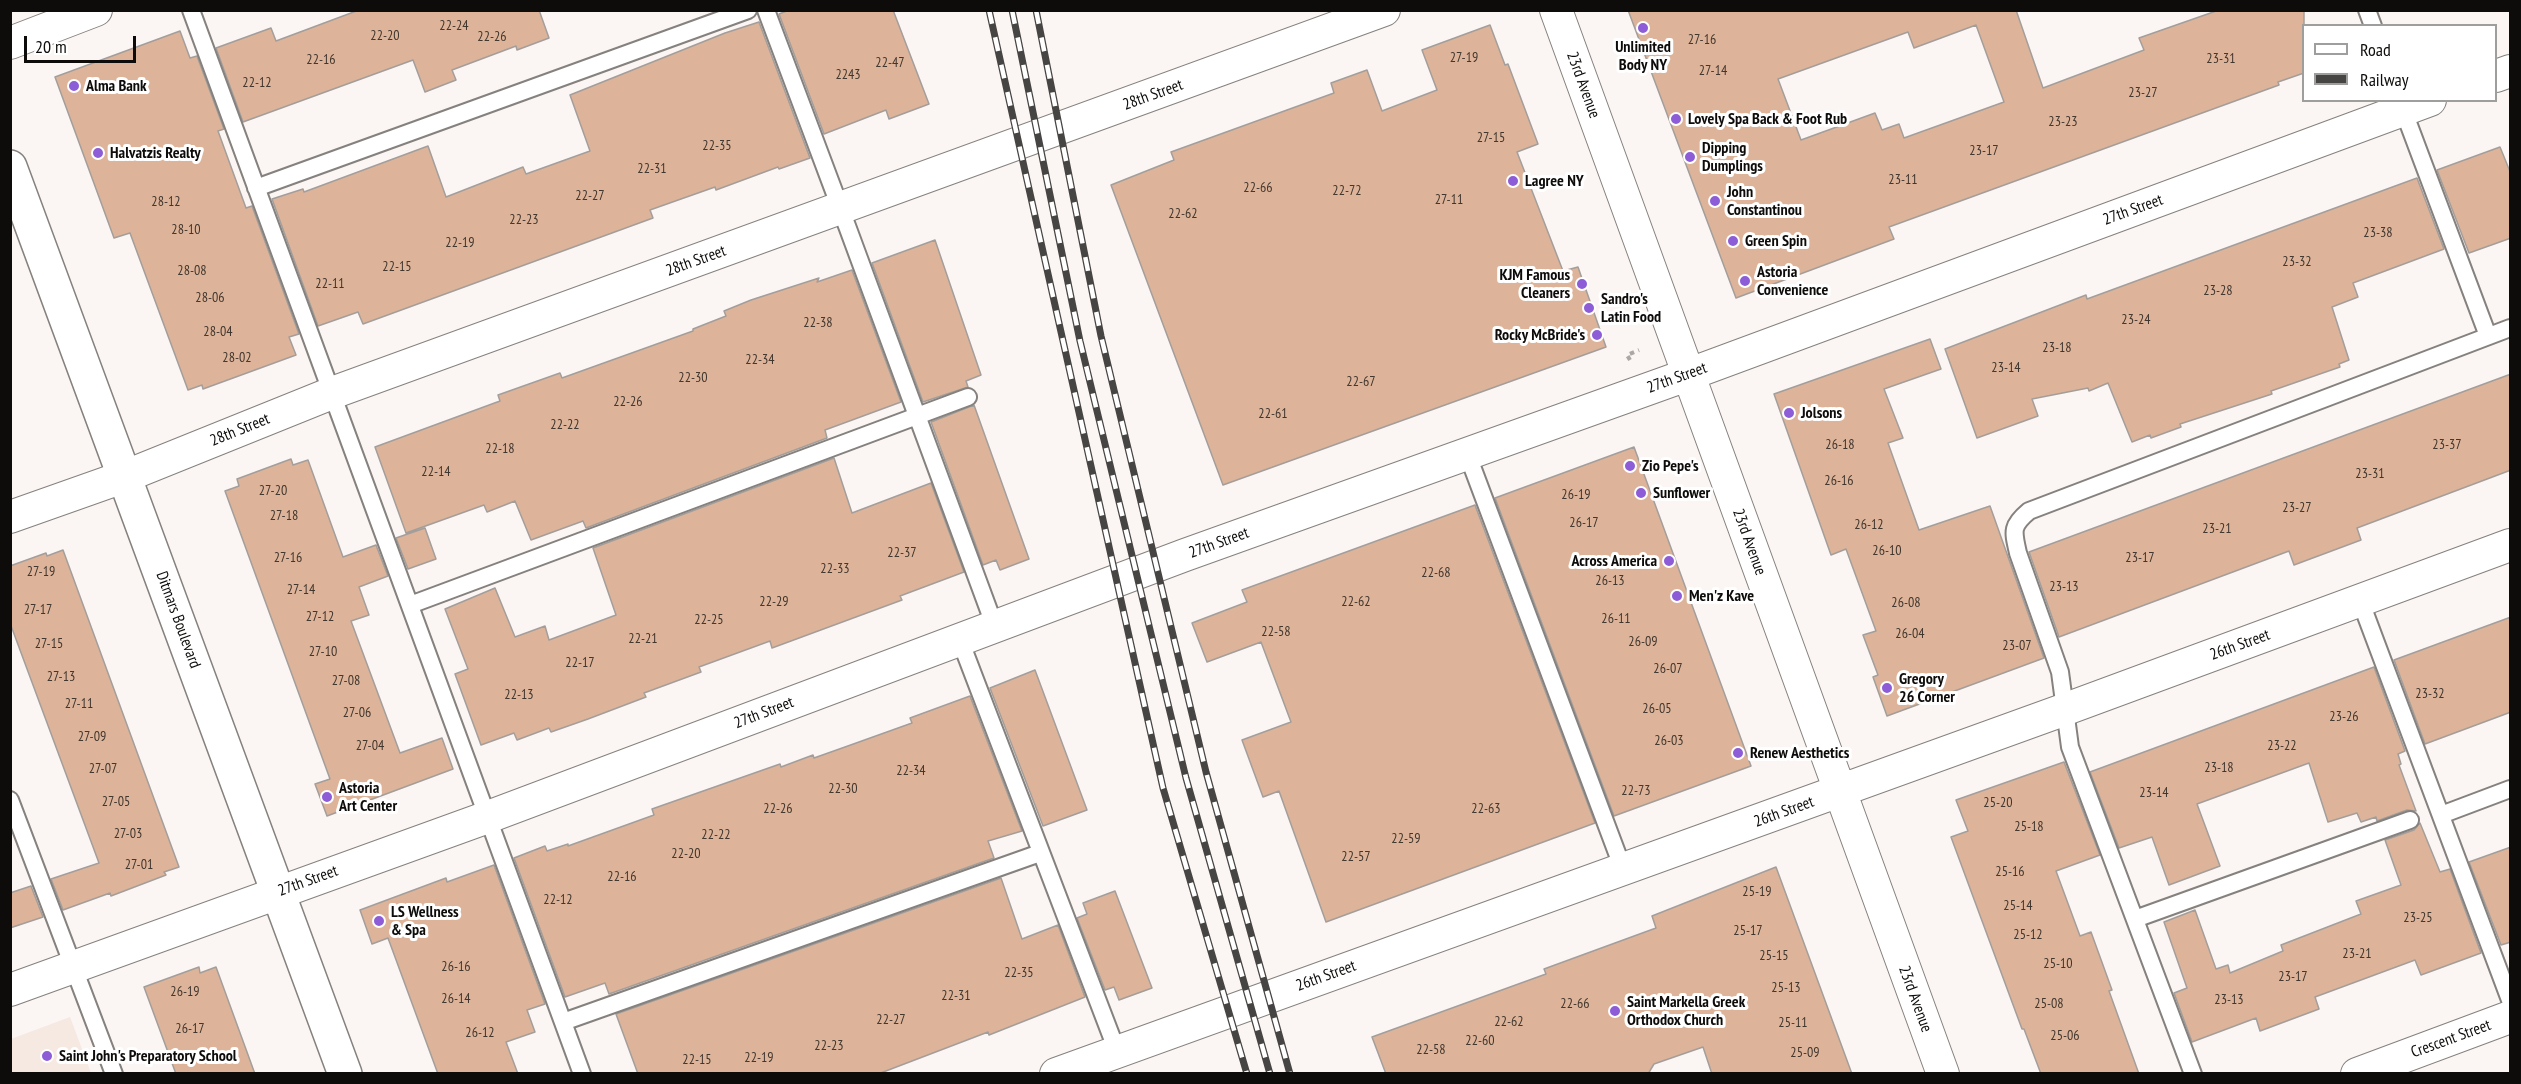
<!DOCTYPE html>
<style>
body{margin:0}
#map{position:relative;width:2521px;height:1084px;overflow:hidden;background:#fbf6f3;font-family:"PT Sans Narrow",sans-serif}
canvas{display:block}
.frame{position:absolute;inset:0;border:12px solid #0d0c0a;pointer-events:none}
.legend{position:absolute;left:2302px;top:24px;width:195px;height:78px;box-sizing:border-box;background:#fff;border:2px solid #9e9e9d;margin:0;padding:8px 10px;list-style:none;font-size:18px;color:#0d0c0a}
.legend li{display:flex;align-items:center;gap:12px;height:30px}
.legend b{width:30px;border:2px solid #9e9e9d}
.scale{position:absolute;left:24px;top:36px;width:112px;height:27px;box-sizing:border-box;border:3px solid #0d0c0a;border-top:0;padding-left:8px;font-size:18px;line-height:21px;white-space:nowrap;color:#0d0c0a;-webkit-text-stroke:4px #fff;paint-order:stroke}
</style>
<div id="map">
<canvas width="2521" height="1084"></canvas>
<div class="frame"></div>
<ul class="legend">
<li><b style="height:8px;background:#fff"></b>Road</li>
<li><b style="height:8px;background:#474543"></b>Railway</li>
</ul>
<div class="scale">20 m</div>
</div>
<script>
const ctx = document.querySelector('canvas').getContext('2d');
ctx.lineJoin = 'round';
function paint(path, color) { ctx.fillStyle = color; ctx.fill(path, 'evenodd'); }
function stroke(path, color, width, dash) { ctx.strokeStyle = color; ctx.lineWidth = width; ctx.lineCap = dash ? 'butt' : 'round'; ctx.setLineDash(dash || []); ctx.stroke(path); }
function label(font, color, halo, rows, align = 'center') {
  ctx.font = font + ' "PT Sans Narrow",sans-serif'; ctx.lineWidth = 6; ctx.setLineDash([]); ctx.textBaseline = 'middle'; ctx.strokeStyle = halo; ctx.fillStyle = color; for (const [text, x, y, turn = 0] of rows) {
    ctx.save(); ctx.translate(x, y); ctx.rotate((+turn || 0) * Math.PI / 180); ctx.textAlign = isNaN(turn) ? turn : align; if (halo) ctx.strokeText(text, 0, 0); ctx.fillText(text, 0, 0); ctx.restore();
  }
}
const built = new Path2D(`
 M70,1017l21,56h-80v-34z`);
const building = new Path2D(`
 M359,10h180l10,28 -32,12 -1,-4 -64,24 4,10 -31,12 -12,-32 -170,62 -27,-74 55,-20 5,13z
 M789,10h104l36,94 -40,15 -3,-9 -62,24 -45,-120z
 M1628,10h388l27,78 101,-38 -5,-12 80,-28h85v63l-26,9 1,3 -390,142 5,12 -158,59zM1976,25l28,77 -100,36 -5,-14 -17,6 -7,-17 -74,27 -23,-61 130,-47 6,16z
 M759,22l51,136 -31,11 -1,-2 -62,23 -1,-3 -34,12 -31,11 3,8 -290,106 -5,-12 -40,14 -46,-127 31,-10 1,3 124,-46 18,51 77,-30 3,7 64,-23 -20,-56 155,-62z
 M1490,25l15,40 3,-1 30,80 -21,8 46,119 15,-4 28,80 -383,138 -112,-300 63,-25 -3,-8 163,-59 -3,-10 36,-13 15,41 55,-21 -15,-40z
 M180,31l10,27 7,-2 27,73 -6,2 28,77 6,-2 47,128 -10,3 7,18 -93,34 -1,-4 -14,5 -58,-157 -16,5 -59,-161z
 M2500,147l11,27v64l-42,15 -32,-83z
 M2417,178l27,71 -91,34 5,14 -26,10 17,53 -10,4 1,3 -69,24 1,3 -92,30 1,3 -30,11 -1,-3 -18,7 -24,-59 -19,8 -1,-3 -56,11 6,17 -61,22 -32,-89 141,-54 1,4z
 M935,240l46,135 -15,6 2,6 -45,15 -51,-139z
 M852,270l49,132 -76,28 2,8 -241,90 -3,-7 -52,19 -16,-39 -28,11 -3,-7 -78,28 -31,-86 125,-46 -2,-6 62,-22 2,5 131,-47v-2l33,-13 -2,-5 27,-11 68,-22 -2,4z
 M1930,339l11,30 -57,20 19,49 -15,5 31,87 71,-24 54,152 -157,58 -14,-39 5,-2 -15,-40 13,-4 -30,-82 -15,6 -57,-161z
 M2511,374v96l-154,58 4,12 -67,25 -5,-14 -230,86 -30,-85z
 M974,405l55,154 -29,11 -4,-10 -13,5 -52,-143z
 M1634,447l117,319 -137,50 -119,-318z
 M834,458l18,55 79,-30 33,89 -64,24 2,4 -130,48 -2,-7 -71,26 2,5 -57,21 2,4 -58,22 -37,13 -2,-4 -32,12 -3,-7 -33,12 -26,-71 13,-5 -23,-60 50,-21 20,49 30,-11 4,14 67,-25 -23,-67z
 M291,459l2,6 15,-5 35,97 33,-12 12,31 -29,11 10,28 -18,6 49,132 42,-15 11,31 -126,47 -12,-32 15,-5 -105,-288 14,-5 -2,-7z
 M1475,505l120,318 -269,99 -47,-131 -16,6 -21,-57 49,-18 -30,-80 -54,20 -15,-39 55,-21 -5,-12z
 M425,528l11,31 -28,10 -12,-31z
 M63,550l116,317 -15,5 2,3 -55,21 -1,-3 -47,17 -12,-31 48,-16 -89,-240v-57l36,-13 1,3z
 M2511,617v95l-86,32 -31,-84z
 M2374,667l31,84 -7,3 3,10 -2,1 17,46 -9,-1 -30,11 -1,-4 -15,5 -4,-9 -29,9 -19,-59 -112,41 23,62 -51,19 -17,-48 -33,11 -29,-76z
 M1035,670l52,140 -44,16 -53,-138z
 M970,696l52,135 -34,10 6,17 -385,136 -4,-11 -40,14 -51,-139 31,-12 2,5 21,-7v2l86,-31 -2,-6 128,-45 1,3 32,-12 1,3 31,-11 67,-24 -2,-5z
 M2064,762l36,93 -44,16 24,65 11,-4 21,58 -3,1 30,83h-98l-17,-45h-2l-71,-192 17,-6 -12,-31z
 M2420,823l20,49 10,-3 31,84 -60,22 -6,-15 -100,37 4,12 -59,22 -4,-13 -64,24 -18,-49 13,-5 -23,-66 31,-12 21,59 12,-4 2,8 53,-22 -2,-6 80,-31 -5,-13 45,-16 -16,-45 29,-10z
 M2511,847v95l-10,3 -32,-83z
 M494,865l51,139 -18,6 8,22 -29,10 12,32h-80l-50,-136 -16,6 -12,-34 86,-32 1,4z
 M1776,867l76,207h-140l-9,-27 -49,17 -6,10h-262l-14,-37 174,-63 -2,-5 112,-41 -4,-12z
 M1001,878l21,61 36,-14 27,72 -96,38 -1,-3 -110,42h-240l-22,-60z
 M31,886l12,31 -33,11v-35z
 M1115,891l37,97 -33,12 -5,-13 -9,3 -28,-72 10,-4 -4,-11z
 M199,967l1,6 16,-6 39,107h-79l-32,-87z`);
const path = new Path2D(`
 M1630,360l-3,-5 12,-5`);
const lane = new Path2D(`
 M191,10l391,1064
 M766,10c78,205 153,412 229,617
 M2367,10l6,16
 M2401,104l87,232
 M256,188l492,-178
 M1467,453l156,416
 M2360,600l150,400
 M410,605l558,-208
 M960,640l157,411
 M10,800l104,274
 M2441,815l69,-26
 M2135,919l275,-99
 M563,1022l477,-169
 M2193,1074l-123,-327 -10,-75 -42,-119c-5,-22 -7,-27 11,-42l481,-183`);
const street = new Path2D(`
 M1556,10l387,1064
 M10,43l86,-33
 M2496,76l14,-5
 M10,517l116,-41 206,-83 1052,-383
 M10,990l478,-173 697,-262 502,-180 743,-275
 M1056,1074l1010,-365 444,-164
 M2357,1074l153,-57`);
const secondary = new Path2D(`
 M10,167l335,907`);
const rail = new Path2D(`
 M989,10l174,778 84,286
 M1012,10l68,331 106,437 84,296
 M1036,10l65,326 105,436 84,302`);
const markers = [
 [1643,28,6,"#8c5dd6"],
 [74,86,6,"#8c5dd6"],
 [1676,119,6,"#8c5dd6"],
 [98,153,6,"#8c5dd6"],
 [1690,157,6,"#8c5dd6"],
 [1513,181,6,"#8c5dd6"],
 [1715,201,6,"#8c5dd6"],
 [1733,241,6,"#8c5dd6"],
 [1745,281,6,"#8c5dd6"],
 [1582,284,6,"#8c5dd6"],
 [1589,308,6,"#8c5dd6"],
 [1597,335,6,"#8c5dd6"],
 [1789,413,6,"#8c5dd6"],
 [1630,466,6,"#8c5dd6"],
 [1641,493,6,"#8c5dd6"],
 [1669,561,6,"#8c5dd6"],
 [1677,596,6,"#8c5dd6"],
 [1887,688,6,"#8c5dd6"],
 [1738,753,6,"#8c5dd6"],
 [327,797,6,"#8c5dd6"],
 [379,921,6,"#8c5dd6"],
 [1615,1011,6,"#8c5dd6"],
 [47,1056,6,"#8c5dd6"]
];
const numberNames = [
 ["22-24",454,26],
 ["22-20",385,36],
 ["22-26",492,37],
 ["27-16",1702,40],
 ["27-19",1464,58],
 ["23-31",2221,59],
 ["22-16",321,60],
 ["22-47",890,63],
 ["27-14",1713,71],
 ["2243",848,75],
 ["22-12",257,83],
 ["23-27",2143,93],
 ["23-23",2063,122],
 ["27-15",1491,138],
 ["22-35",717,146],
 ["23-17",1984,151],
 ["22-31",652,169],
 ["23-11",1903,180],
 ["22-66",1258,188],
 ["22-72",1347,191],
 ["22-27",590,196],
 ["27-11",1449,200],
 ["28-12",166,202],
 ["22-62",1183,214],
 ["22-23",524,220],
 ["28-10",186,230],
 ["23-38",2378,233],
 ["22-19",460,243],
 ["23-32",2297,262],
 ["22-15",397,267],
 ["28-08",192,271],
 ["22-11",330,284],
 ["23-28",2218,291],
 ["28-06",210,298],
 ["23-24",2136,320],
 ["22-38",818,323],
 ["28-04",218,332],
 ["23-18",2057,348],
 ["28-02",237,358],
 ["22-34",760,360],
 ["23-14",2006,368],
 ["22-30",693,378],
 ["22-67",1361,382],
 ["22-26",628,402],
 ["22-61",1273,414],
 ["22-22",565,425],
 ["26-18",1840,445],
 ["23-37",2447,445],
 ["22-18",500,449],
 ["22-14",436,472],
 ["23-31",2370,474],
 ["26-16",1839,481],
 ["27-20",273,491],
 ["26-19",1576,495],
 ["23-27",2297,508],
 ["27-18",284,516],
 ["26-17",1584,523],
 ["26-12",1869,525],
 ["23-21",2217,529],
 ["26-10",1887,551],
 ["22-37",902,553],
 ["27-16",288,558],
 ["23-17",2140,558],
 ["22-33",835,569],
 ["27-19",41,572],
 ["22-68",1436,573],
 ["26-13",1610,581],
 ["23-13",2064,587],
 ["27-14",301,590],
 ["22-29",774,602],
 ["22-62",1356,602],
 ["26-08",1906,603],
 ["27-17",38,610],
 ["27-12",320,617],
 ["26-11",1616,619],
 ["22-25",709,620],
 ["22-58",1276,632],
 ["26-04",1910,634],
 ["22-21",643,639],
 ["26-09",1643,642],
 ["27-15",49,644],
 ["23-07",2017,646],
 ["27-10",323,652],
 ["22-17",580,663],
 ["26-07",1668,669],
 ["27-13",61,677],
 ["27-08",346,681],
 ["23-32",2430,694],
 ["22-13",519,695],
 ["27-11",79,704],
 ["26-05",1657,709],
 ["27-06",357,713],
 ["23-26",2344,717],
 ["27-09",92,737],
 ["26-03",1669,741],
 ["27-04",370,746],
 ["23-22",2282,746],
 ["23-18",2219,768],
 ["27-07",103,769],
 ["22-34",911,771],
 ["22-30",843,789],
 ["22-73",1636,791],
 ["23-14",2154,793],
 ["27-05",116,802],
 ["25-20",1998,803],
 ["22-26",778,809],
 ["22-63",1486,809],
 ["25-18",2029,827],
 ["27-03",128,834],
 ["22-22",716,835],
 ["22-59",1406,839],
 ["22-20",686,854],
 ["22-57",1356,857],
 ["27-01",139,865],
 ["25-16",2010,872],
 ["22-16",622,877],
 ["25-19",1757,892],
 ["22-12",558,900],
 ["25-14",2018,906],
 ["23-25",2418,918],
 ["25-17",1748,931],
 ["25-12",2028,935],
 ["23-21",2357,954],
 ["25-15",1774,956],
 ["25-10",2058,964],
 ["26-16",456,967],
 ["22-35",1019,973],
 ["23-17",2293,977],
 ["25-13",1786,988],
 ["26-19",185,992],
 ["22-31",956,996],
 ["26-14",456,999],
 ["23-13",2229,1000],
 ["22-66",1575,1004],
 ["25-08",2049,1004],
 ["22-27",891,1020],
 ["22-62",1509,1022],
 ["25-11",1793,1023],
 ["26-17",190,1029],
 ["26-12",480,1033],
 ["25-06",2065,1036],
 ["22-60",1480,1041],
 ["22-23",829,1046],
 ["22-58",1431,1050],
 ["25-09",1805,1053],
 ["22-19",759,1058],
 ["22-15",697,1060]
];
const poiNames = [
 ["Unlimited",1643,47,"center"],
 ["Body NY",1643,65,"center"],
 ["Alma Bank",86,86],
 ["Lovely Spa Back & Foot Rub",1688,119],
 ["Dipping",1702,148],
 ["Dumplings",1702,166],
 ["Halvatzis Realty",110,153],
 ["Lagree NY",1525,181],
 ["John",1727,192],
 ["Constantinou",1727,210],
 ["Green Spin",1745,241],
 ["Astoria",1757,272],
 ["Convenience",1757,290],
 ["KJM Famous",1570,275,"right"],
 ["Cleaners",1570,293,"right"],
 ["Sandro's",1601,299],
 ["Latin Food",1601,317],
 ["Rocky McBride's",1585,335,"right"],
 ["Jolsons",1801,413],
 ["Zio Pepe's",1642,466],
 ["Sunflower",1653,493],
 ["Across America",1657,561,"right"],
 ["Men'z Kave",1689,596],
 ["Gregory",1899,679],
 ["26 Corner",1899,697],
 ["Renew Aesthetics",1750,753],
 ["Astoria",339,788],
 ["Art Center",339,806],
 ["LS Wellness",391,912],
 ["& Spa",391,930],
 ["Saint Markella Greek",1627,1002],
 ["Orthodox Church",1627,1020],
 ["Saint John's Preparatory School",59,1056]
];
const streetNames = [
 ["23rd Avenue",1583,85,70],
 ["28th Street",1153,95,-20],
 ["27th Street",2133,210,-20],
 ["28th Street",696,261,-20],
 ["27th Street",1677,378,-20],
 ["28th Street",240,430,-22],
 ["23rd Avenue",1749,542,70],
 ["27th Street",1219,543,-20],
 ["Ditmars Boulevard",178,620,70],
 ["26th Street",2240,645,-20],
 ["27th Street",764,713,-21],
 ["26th Street",1784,812,-20],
 ["27th Street",308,881,-20],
 ["26th Street",1326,976,-20],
 ["23rd Avenue",1915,999,70],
 ["Crescent Street",2451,1039,-20]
];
paint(built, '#f5e9e1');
paint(building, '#ddb499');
stroke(building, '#a39e9b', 1.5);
stroke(lane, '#85817e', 20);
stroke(street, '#85817e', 34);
stroke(secondary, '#85817e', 36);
stroke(path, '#aaa7a4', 4, [4.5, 4.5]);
stroke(lane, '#fff', 16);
stroke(street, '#fff', 32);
stroke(secondary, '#fff', 33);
stroke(rail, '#474543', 7);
stroke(rail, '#fff', 4.5, [14]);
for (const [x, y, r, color] of markers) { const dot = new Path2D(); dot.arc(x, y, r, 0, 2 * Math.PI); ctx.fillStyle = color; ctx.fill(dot); stroke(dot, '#fff', 2); }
label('14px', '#41362e', null, numberNames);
label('bold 16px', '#0d0c0a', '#fff', poiNames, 'left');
label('16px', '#0d0c0a', '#fff', streetNames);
</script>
